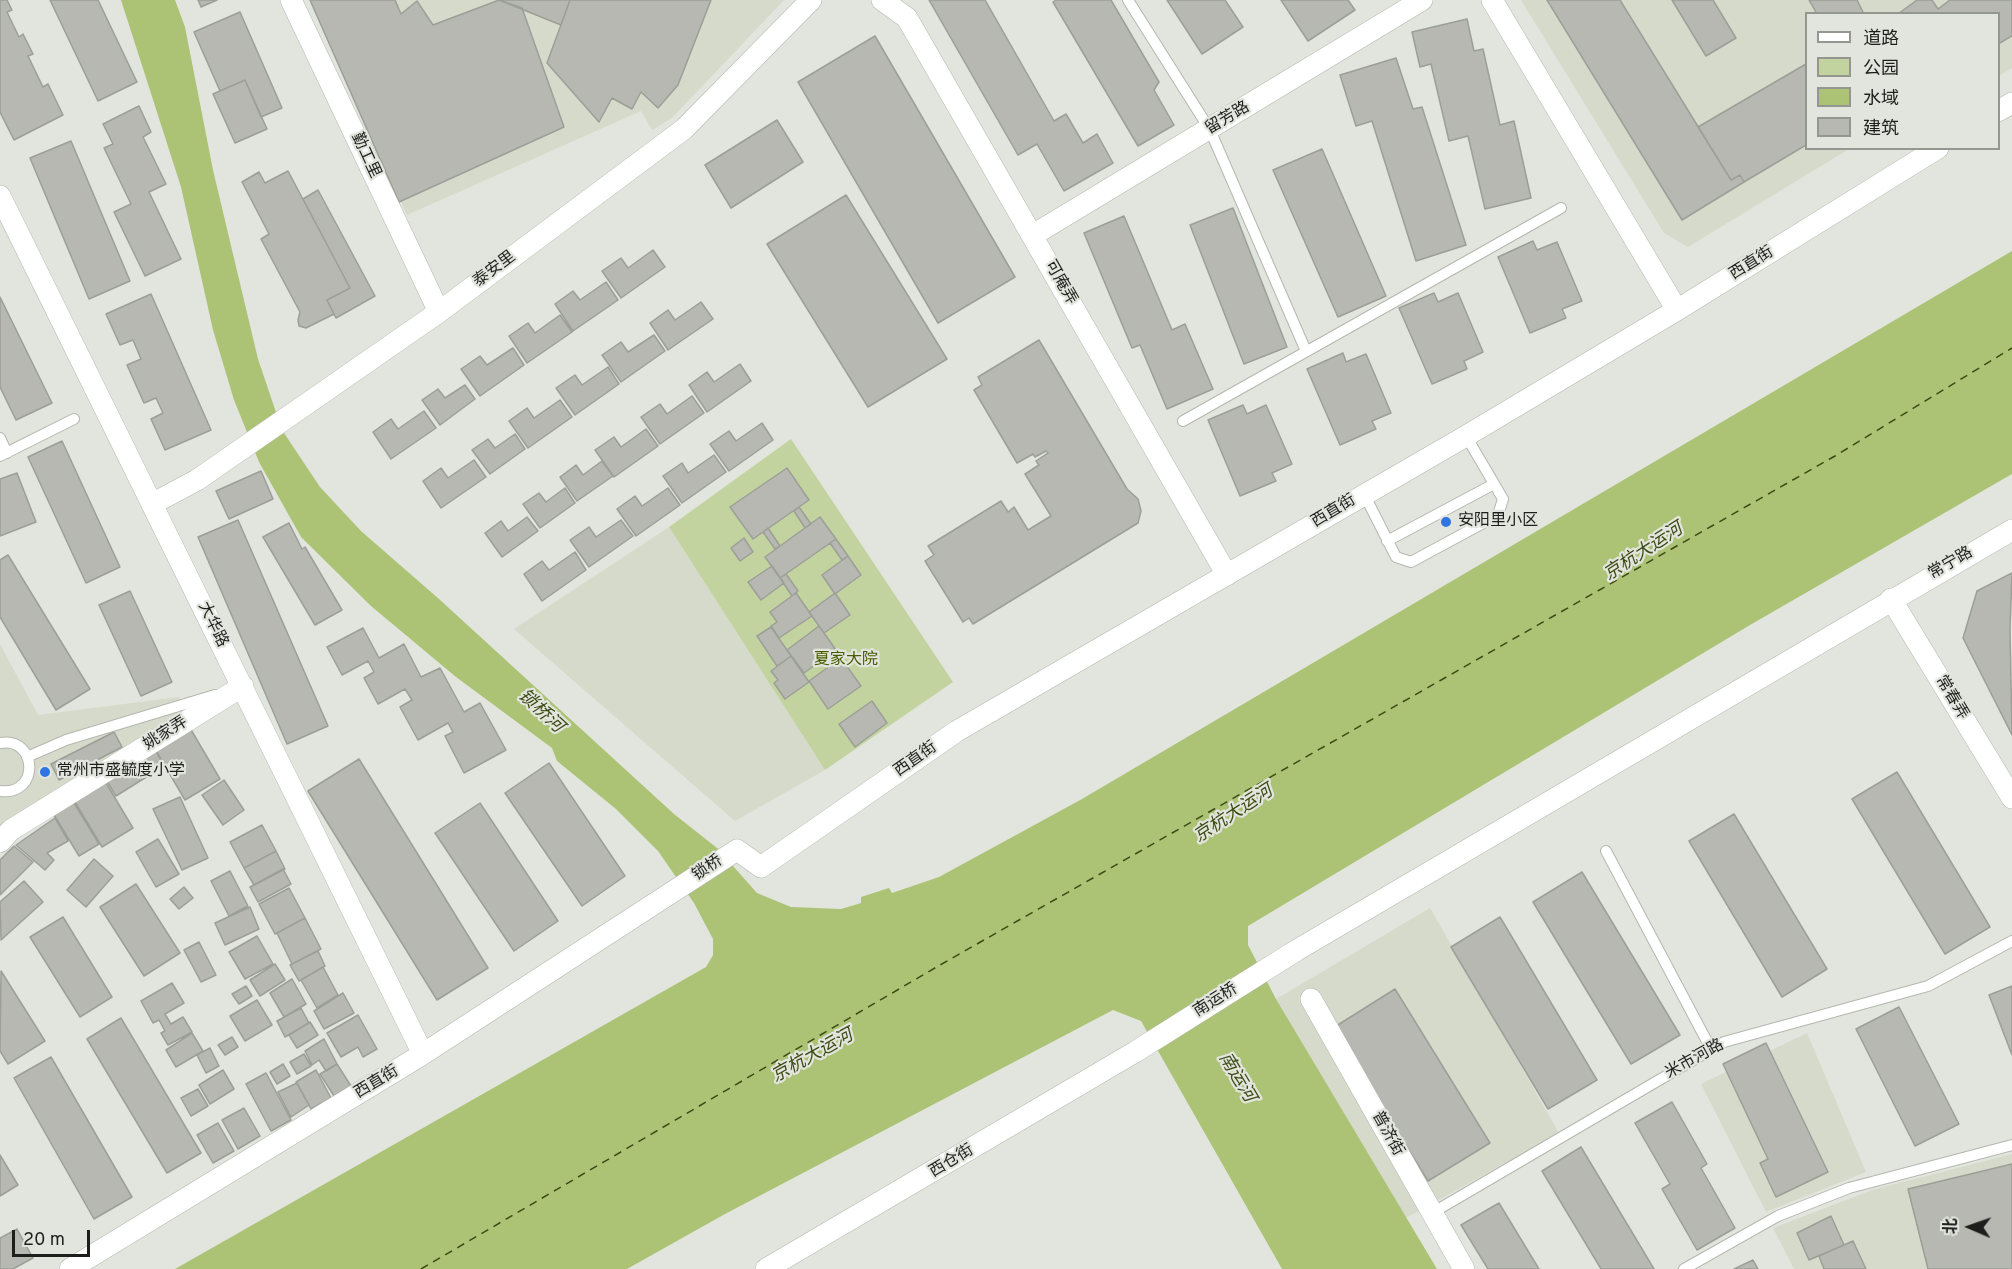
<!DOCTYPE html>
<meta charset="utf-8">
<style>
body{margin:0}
#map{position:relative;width:2012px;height:1269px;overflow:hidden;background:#e2e5dd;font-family:Overpass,"Noto Sans SC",sans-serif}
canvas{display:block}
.legend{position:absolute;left:1805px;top:12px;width:195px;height:138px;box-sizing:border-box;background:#e2e5dd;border:2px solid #949690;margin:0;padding:8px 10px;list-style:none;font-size:18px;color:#1e1f1c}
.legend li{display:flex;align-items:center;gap:12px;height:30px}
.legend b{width:30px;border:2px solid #949690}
.north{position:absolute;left:1940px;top:1197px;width:60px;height:60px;-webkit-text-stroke:4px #e2e5dd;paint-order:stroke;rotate:272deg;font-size:16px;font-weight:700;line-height:24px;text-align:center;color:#1e1f1c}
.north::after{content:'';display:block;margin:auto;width:21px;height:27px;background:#1e1f1c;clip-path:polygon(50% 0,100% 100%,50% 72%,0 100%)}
.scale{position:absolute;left:12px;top:1230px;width:78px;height:27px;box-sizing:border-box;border:3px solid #1e1f1c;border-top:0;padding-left:8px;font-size:18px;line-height:21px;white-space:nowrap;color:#1e1f1c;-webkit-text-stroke:4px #e2e5dd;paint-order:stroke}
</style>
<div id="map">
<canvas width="2012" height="1269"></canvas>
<ul class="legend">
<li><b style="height:8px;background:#fff"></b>道路</li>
<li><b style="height:16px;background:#c3d3a0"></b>公园</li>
<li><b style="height:16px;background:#acc376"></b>水域</li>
<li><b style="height:16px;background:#b6b8b1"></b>建筑</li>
</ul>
<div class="north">北</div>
<div class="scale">20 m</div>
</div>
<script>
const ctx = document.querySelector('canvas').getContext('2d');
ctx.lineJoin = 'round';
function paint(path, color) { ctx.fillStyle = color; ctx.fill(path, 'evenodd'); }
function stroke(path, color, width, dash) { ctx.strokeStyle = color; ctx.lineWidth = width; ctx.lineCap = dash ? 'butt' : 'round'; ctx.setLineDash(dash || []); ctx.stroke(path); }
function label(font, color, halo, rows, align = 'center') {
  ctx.font = font + ' Overpass,"Noto Sans SC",sans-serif'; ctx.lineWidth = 4.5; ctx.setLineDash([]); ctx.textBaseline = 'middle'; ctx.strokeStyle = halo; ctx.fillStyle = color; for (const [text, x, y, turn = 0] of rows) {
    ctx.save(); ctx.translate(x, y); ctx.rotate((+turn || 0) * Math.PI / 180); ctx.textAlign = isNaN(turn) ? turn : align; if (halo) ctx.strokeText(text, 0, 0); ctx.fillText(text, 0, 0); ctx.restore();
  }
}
const built = new Path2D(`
 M310,0h474l-112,118 -20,12 -11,-19 -234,104z
 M1521,0h491v68l-13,8 -1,-62h-192v134l43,1 -161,98 -24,-14z
 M669,527l156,243 -90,51 -221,-192z
 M0,644l38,71 141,-18 6,12 -185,125z
 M1430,908l129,225 -153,85 -130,-219z
 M1807,1033l59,139 -100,40 -65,-128z
 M2012,1154v115h-218l-21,-41 99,-38z`);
const green = new Path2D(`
 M791,439l162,243 -128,88 -156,-243z`);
const water = new Path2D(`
 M121,0h54l10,27 28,143 45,189 24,71 38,57 41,44 78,68 235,215 43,34 40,45 34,14 50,2 20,-6v-6l28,-9 3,5 47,-16 143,-78 930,-548v223l-262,151 -502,301v19l28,54 161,270h-155l-141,-248 -28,-11 -388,204 -98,55h-452l531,-302 7,-12v-16l-19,-36 -36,-52 -42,-42 -59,-48 -5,-13 -96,-71 -85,-71 -70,-69 -42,-75 -25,-62 -21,-70 -32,-143z`);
const ferry = new Path2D(`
 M421,1269l519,-304 895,-509 177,-108`);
const building = new Path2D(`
 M0,0h7l5,10 -5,2 12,25 4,-3 10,20 -5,2 15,31 5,-3 15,31 -49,25 -14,-28z
 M50,0h48l39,82 -39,19z
 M198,0h19l-16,7z
 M310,0h85l6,14 16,-13 16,24 66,-25 23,8 42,119 -165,75z
 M499,0h71l-9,25z
 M570,0h141l-33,85 -20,23 -17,-16 -9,17 -20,-11 -13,24 -52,-59z
 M929,0h56l69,121 12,-7 17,29 14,-9 16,29 -49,28 -27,-47 -19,11z
 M1056,0h55l48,82 -5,8 20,35 -36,21 -85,-144z
 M1167,0h58l18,27 -41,27z
 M1281,0h67l7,10 -47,31z
 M1547,0h73l111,180 9,-5 4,7 -62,38z
 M1672,0h41l23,38 -30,18z
 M1809,0h48l7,14h-47z
 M1917,0h15l6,9 12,-9h62v36l-14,8v-30h-100z
 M240,12l42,96 -21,9 -16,-37 -25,11 -26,-59z
 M1467,19l7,32 9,-2 17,76 14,-4 17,77 -46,11 -17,-73 -19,5 -18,-77 -11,3 -8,-35z
 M875,36l140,241 -77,46 -140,-241z
 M1396,58l17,51 9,-2 44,138 -50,16 -44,-140 -16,5 -16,-51z
 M1806,64v81l-62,37 -4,-7 -9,5 -33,-53z
 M245,80l22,49 -32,14 -22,-49z
 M139,106l12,26 -8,5 23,47 -17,8 32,67 -36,17 -31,-64 17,-8 -27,-56 9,-4 -10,-20z
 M777,120l26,42 -72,46 -26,-43z
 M71,141l59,140 -41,18 -59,-141z
 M1322,149l64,147 -48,21 -65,-147z
 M288,171l62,117 -23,12 7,14 -28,14 -7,-2 -1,-6 2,-8 -39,-73 8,-5 -27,-52 17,-10 6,11z
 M318,190l57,106 -39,22 -9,-18 23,-12 -47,-89z
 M846,195l101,164 -79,48 -101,-163z
 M1233,208l54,139 -43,17 -54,-139z
 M1124,216l48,114 13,-6 28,65 -46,20 -27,-64 -8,3 -48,-115z
 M1533,241l4,9 20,-8 25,59 -20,8 4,9 -36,15 -32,-76z
 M653,250l12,17 -44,31 -19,-27 19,-13 7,10z
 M606,282l12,18 -45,31 -18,-27 18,-13 7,9z
 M1434,293l4,9 20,-9 25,59 -19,9 3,8 -35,15 -33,-76z
 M151,294l60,136 -46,20 -14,-31 12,-6 -7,-15 -12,5 -17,-38 14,-6 -8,-19 -13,5 -14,-31z
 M0,297l52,106 -36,17 -16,-33z
 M701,302l12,17 -45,31 -18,-27 18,-13 7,10z
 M560,315l12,17 -45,31 -18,-27 19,-13 7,10z
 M654,335l11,16 -44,31 -19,-27 19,-13 7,10z
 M1039,340l88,149 11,10 3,12 -3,12 -165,101 -4,-6 -6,4 -38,-61 9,-6 -6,-9 73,-45 7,11 6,-5 14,23 23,-14 -26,-42 14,-9 -3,-4 12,-8 -2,-2 -11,6 -2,-3 -16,9 -43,-73 8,-5 -4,-8z
 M513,348l11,17 -44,31 -19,-27 19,-13 7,9z
 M1343,353l3,9 20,-8 25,59 -19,8 4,8 -36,16 -33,-76z
 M740,364l11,17 -44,31 -18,-27 18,-13 7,10z
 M608,367l11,17 -44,31 -19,-27 19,-13 7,10z
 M465,385l10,14 -35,26 -18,-25 16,-11 7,9z
 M692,396l12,17 -44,31 -19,-27 19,-13 7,10z
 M560,400l12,17 -44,31 -19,-27 18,-13 7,10z
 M1243,405l4,9 19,-9 26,59 -20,9 4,8 -36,15 -32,-76z
 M424,411l12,17 -45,31 -18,-27 18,-13 7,10z
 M762,423l11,17 -44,31 -19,-27 19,-13 7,10z
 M646,429l12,17 -44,31 -19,-27 19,-13 7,10z
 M515,434l10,15 -35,25 -18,-24 16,-11 7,9z
 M62,441l58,126 -34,16 -58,-126z
 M714,455l12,17 -44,31 -19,-27 19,-13 6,10z
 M474,460l12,17 -45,31 -18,-27 18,-13 7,10z
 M602,461l11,15 -36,25 -17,-24 16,-12 7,10z
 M787,468l22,32 -56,39 -23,-32z
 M261,471l12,28 -44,20 -13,-28z
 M17,473l19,49 -36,14v-57z
 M565,488l10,15 -35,25 -17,-24 16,-11 7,9z
 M668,488l12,17 -44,31 -19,-27 18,-13 7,10z
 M799,507l12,17 -6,4 -11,-17z
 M527,517l11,14 -36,26 -17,-24 16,-12 7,10z
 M820,517l16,22 -56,39 -15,-21z
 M238,520l90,206 -41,18 -89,-207z
 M621,520l12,16 -44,31 -19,-27 19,-13 7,10z
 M289,523l13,26 3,-2 37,63 -27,15 -52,-88z
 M768,528l12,18 -5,3 -12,-17z
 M744,538l9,14 -13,9 -9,-13z
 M836,539l12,17 -6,4 -12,-17z
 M575,552l11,18 -44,31 -18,-27 18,-13 7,9z
 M8,555l82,134 -34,21 -56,-93v-57z
 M848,556l13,19 -26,19 -13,-19z
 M772,566l12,17 -23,17 -13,-18z
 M2012,573l-2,56 2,106 -49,-97 14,-47z
 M786,574l12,17 -6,5 -12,-18z
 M130,591l42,91 -31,14 -42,-91z
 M796,593l16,23 -33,22 -8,-12 6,-4 -7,-10z
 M835,593l15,22 -26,18 -15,-21z
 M819,626l17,24 -32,23 -17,-23z
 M771,627l20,29 -14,10 -20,-30z
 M363,628l16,30 25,-14 17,33 19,-9 24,44 16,-9 26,47 -42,23 -19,-37 8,-4 -5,-9 -30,17 -18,-33 12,-7 -7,-11 -27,15 -14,-26 10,-6 -6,-11 -26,14 -15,-28z
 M791,656l18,26 -24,17 -11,-16 4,-3 -7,-9z
 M841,658l20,28 -33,23 -19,-28z
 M872,701l15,22 -32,24 -16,-23z
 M190,728l30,51 -35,21 -30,-51z
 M114,732l8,15 -63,33 -8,-16z
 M154,748l10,18 -48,30 -11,-18z
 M359,759l129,209 -51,32 -129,-209z
 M549,763l76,113 -43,30 -77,-113z
 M1897,772l93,155 -45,27 -93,-155z
 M103,778l30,50 -31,19 -30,-50z
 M224,780l20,30 -21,15 -21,-30z
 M180,797l28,61 -26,12 -29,-61z
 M71,798l28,46 -20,12 -28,-46z
 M480,803l78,118 -44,30 -79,-118z
 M1734,814l93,155 -45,28 -93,-156z
 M55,818l13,23 -21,12 7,7 -9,10 -29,-25z
 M262,825l14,26 -32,17 -14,-26z
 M158,839l21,35 -23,13 -20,-35z
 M14,846l19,16 -33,33v-35z
 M276,851l9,18 -31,16 -10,-17z
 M94,859l19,17 -27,31 -19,-17z
 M283,869l8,15 -33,18 -8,-15z
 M230,871l18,35 -19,10 -18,-35z
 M1582,872l98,163 -49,29 -98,-162z
 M24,881l19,21 -42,38 -1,-38z
 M136,884l44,69 -36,23 -44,-69z
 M184,887l9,11 -14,11 -9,-10z
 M289,888l16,30 -30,16 -16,-30z
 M250,907l9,22 -34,16 -10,-22z
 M63,917l49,80 -32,20 -50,-80z
 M1500,917l97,163 -49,29 -97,-162z
 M305,918l16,31 -29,15 -15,-31z
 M257,936l16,28 -28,15 -16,-27z
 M199,942l17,33 -15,7 -17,-32z
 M318,951l7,15 -26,15 -9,-16z
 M275,964l10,16 -25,16 -10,-16z
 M323,967l15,28 -21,13 -16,-28z
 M1,971l44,70 -37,23 -8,-13z
 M292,979l14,25 -22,13 -14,-24z
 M172,983l12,20 -19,11 6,10 12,-7 9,15 -24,13 -7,-12 4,-2 -6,-11 -6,3 -12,-22z
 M246,986l6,10 -13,8 -7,-10z
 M2012,986v69l-23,-60z
 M1395,989l95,154 -62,38 -95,-153z
 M343,993l11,20 -30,16 -10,-18z
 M257,1000l15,25 -27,16 -15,-25z
 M1899,1007l60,117 -44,22 -59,-117z
 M301,1008l8,15 -24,14 -8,-16z
 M358,1015l19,34 -14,8 -5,-10 -17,10 -14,-24z
 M121,1018l80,135 -34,20 -80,-134z
 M310,1022l8,13 -21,13 -8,-13z
 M192,1033l11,18 -27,16 -10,-17z
 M232,1037l6,10 -13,8 -7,-10z
 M324,1039l13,25 -11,7 -7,-11 -7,5 -7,-14z
 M1766,1043l62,129 -52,25 -16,-34 8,-4 -45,-95z
 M210,1048l9,18 -13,7 -9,-18z
 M304,1054l7,12 -14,8 -7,-12z
 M51,1057l81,140 -38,22 -80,-141z
 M283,1064l7,12 -13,8 -7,-12z
 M337,1064l14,22 -17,10 -14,-22z
 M223,1070l11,19 -24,15 -11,-19z
 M316,1070l15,28 -20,11 -15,-27z
 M266,1073l25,47 -20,11 -25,-47z
 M297,1083l12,22 -18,12 -13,-25z
 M198,1089l10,17 -17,10 -10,-18z
 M1672,1102l35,62 -6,4 34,60 -38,22 -35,-61 8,-5 -35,-61z
 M244,1108l16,28 -22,13 -16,-29z
 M218,1123l16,28 -21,12 -16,-28z
 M1581,1147l73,122h-53l-59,-98z
 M0,1155l18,30 -18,11z
 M2012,1164v105h-84l-20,-80z
 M1499,1203l40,66h-51l-27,-44z
 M1831,1216l13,29 -35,15 -12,-27z
 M17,1229l16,29 -20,11h-13v-31z
 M1853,1241l13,28h-42l-5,-13z
 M1753,1260l5,9h-24z`);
const lane = new Path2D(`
 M1128,0l82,130 96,221
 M1183,421l378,-213
 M0,438l7,15
 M0,456l74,-37
 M1364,494l32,63 15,5 87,-47 5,-16 -37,-63
 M1387,541l107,-57
 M0,743c37,-7 41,53 0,48
 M27,757l39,-17 149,-45
 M1606,851l105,198
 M1432,1213l292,-171 204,-56 84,-45
 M1684,1269l94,-53 71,-28 163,-43`);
const street = new Path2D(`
 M291,0l148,312
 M882,0l25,18 320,557
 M1492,0l185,310
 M1998,111l14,-8
 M0,196l423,858
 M1033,235l389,-235
 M152,504l45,-24 242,-168 245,-183 127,-129
 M1891,599l121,199
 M0,842l11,-12 232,-144
 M1311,999l153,270
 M70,1269l353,-215 314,-204 24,17 196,-136 509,-295 211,-126 261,-162
 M766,1269l369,-217 162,-102 715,-420`);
const markers = [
 [1446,522,6,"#3074e1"],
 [45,772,6,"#3074e1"]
];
const streetNames = [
 ["留芳路",1228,119,-31],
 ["勤工里",365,156,65],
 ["西直街",1752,264,-32],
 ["泰安里",495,270,-37],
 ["可庵弄",1060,283,60],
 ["西直街",1334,512,-31],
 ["常宁路",1951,564,-30],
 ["大华路",212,625,64],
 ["常春弄",1951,698,59],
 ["姚家弄",166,734,-32],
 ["西直街",916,760,-35],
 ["锁桥",708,869,-34],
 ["南运桥",1216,1001,-32],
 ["米市河路",1695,1060,-29],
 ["西直街",377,1083,-31],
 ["普济街",1387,1134,61],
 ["西仓街",952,1162,-31]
];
const poiNames = [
 ["安阳里小区",1458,522],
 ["常州市盛毓度小学",57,772]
];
const parkNames = [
 ["夏家大院",846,661]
];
const waterNames = [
 ["京杭大运河",1644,553,-33],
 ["锁桥河",540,712,43],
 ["京杭大运河",1234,815,-33],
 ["京杭大运河",813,1057,-29],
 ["南运河",1236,1078,59]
];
paint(built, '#d5dacb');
paint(green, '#c3d3a0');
paint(water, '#acc376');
stroke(ferry, '#3d4b13', 1.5, [8, 6]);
paint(building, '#b6b8b1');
stroke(building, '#9c9f97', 1.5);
stroke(lane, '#b4b7af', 12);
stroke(street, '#b4b7af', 22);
stroke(lane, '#fff', 10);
stroke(street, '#fff', 21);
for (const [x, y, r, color] of markers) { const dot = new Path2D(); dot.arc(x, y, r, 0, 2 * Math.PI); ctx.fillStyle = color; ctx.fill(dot); stroke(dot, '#e2e5dd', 2); }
label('16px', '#1e1f1c', '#e2e5dd', streetNames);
label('16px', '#1e1f1c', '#e2e5dd', poiNames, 'left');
label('16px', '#495c00', '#e2e5dd', parkNames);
label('italic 18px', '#3d4b13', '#e2e5dd', waterNames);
</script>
